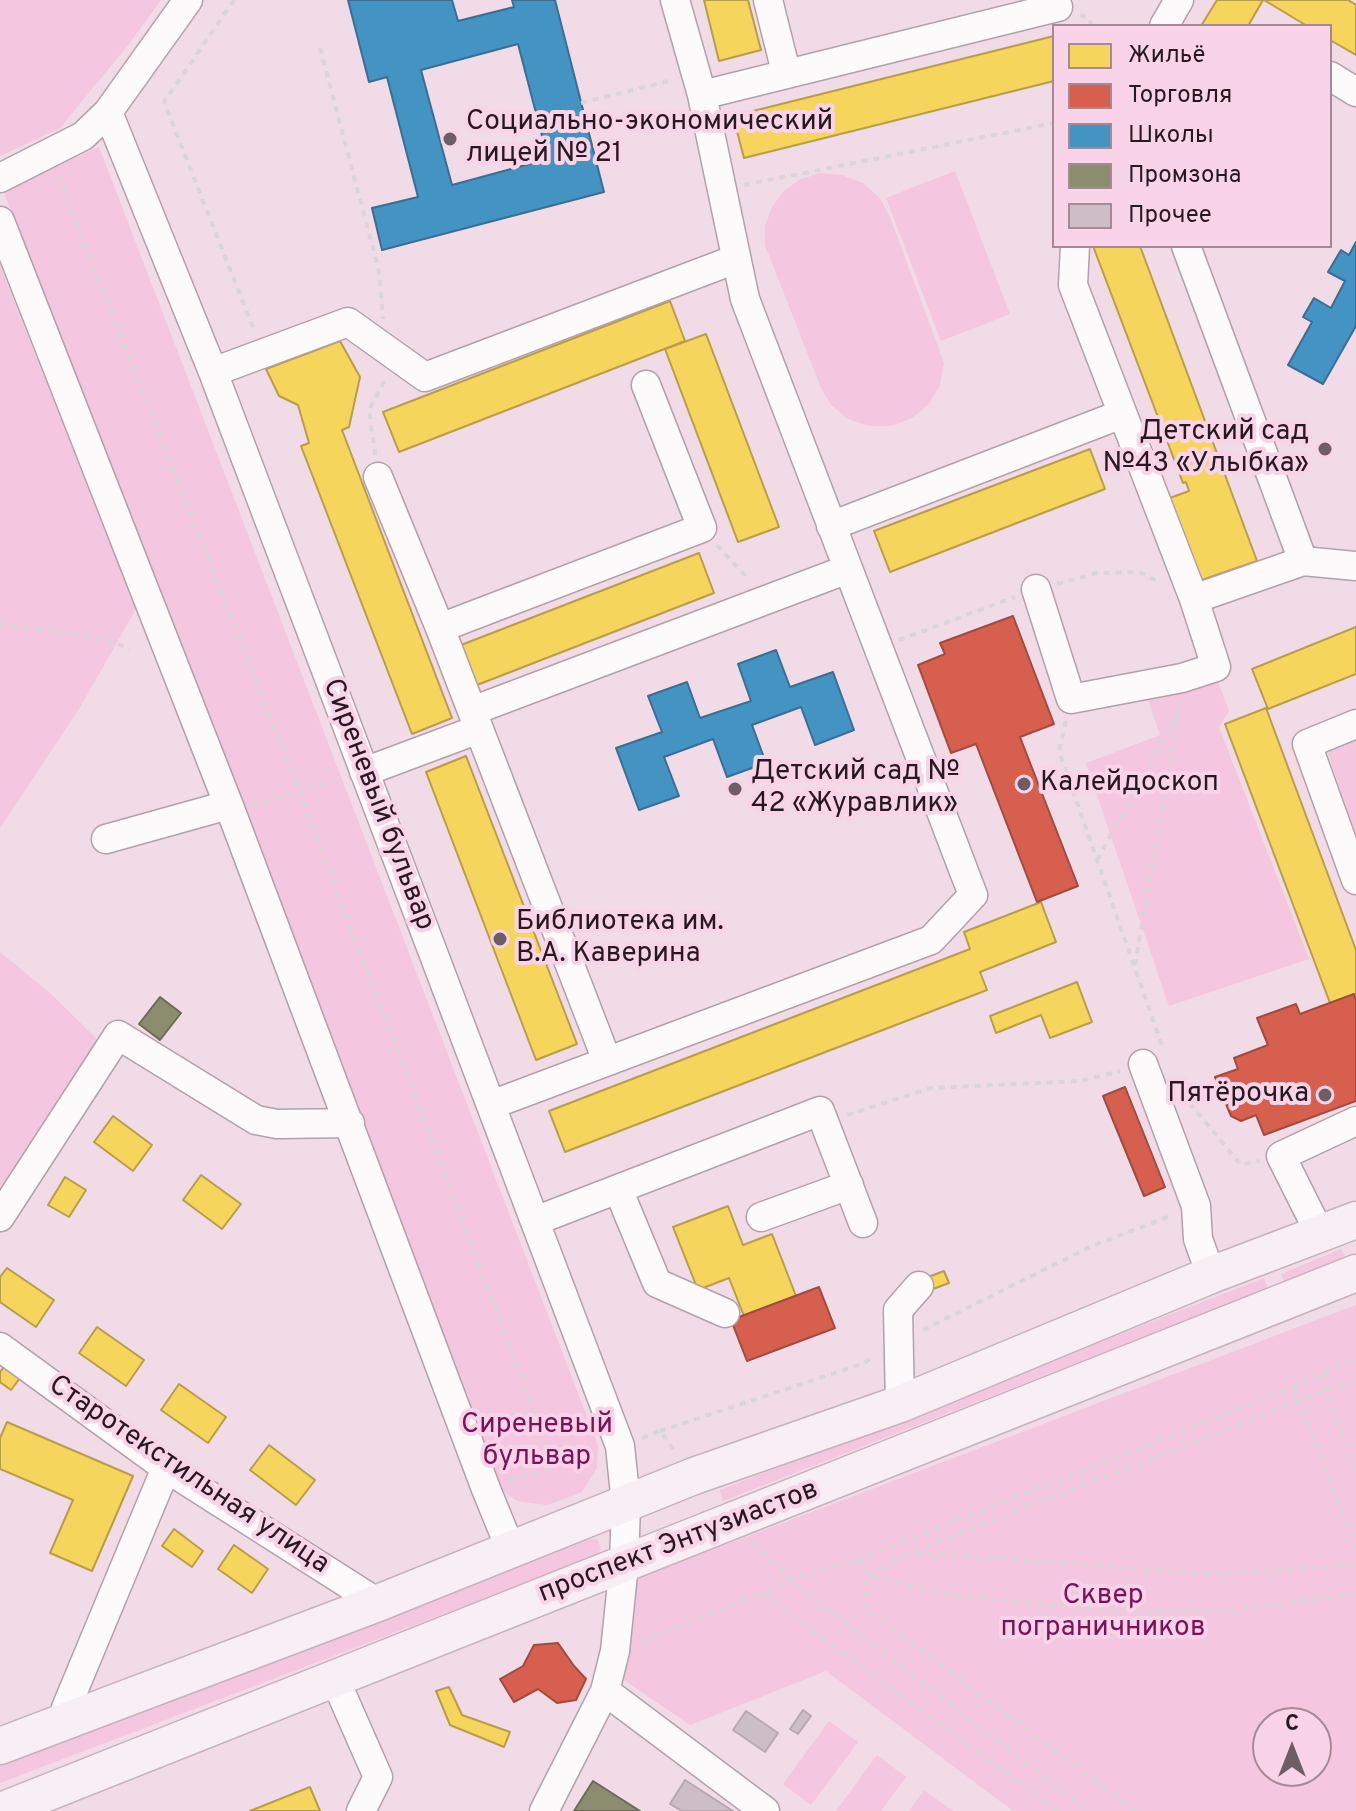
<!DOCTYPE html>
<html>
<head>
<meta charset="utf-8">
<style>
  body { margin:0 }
  #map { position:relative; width:1356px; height:1811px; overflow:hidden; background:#f1dbe6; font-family:Overpass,sans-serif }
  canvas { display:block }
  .legend { position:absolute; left:1052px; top:24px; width:280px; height:224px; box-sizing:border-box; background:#f9d3e7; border:2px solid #a58997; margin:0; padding:10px 14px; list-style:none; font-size:24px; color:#261920 }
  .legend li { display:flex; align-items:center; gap:16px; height:40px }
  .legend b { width:40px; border:2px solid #a58997 }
  .north { position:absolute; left:1252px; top:1707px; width:80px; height:80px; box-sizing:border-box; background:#f9d3e7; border:2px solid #a58997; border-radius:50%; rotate:0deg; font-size:22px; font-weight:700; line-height:32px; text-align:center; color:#261920 }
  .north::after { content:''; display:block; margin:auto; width:28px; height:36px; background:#6d5d65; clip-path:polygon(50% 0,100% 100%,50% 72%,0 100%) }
</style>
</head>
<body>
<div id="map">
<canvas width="1356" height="1811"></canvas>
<ul class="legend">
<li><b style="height:22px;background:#f6d55c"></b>Жильё</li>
<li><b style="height:22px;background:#d6604d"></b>Торговля</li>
<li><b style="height:22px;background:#4393c3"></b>Школы</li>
<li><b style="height:22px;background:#8c8c6e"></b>Промзона</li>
<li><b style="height:22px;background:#cdbdc5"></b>Прочее</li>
</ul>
<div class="north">С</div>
</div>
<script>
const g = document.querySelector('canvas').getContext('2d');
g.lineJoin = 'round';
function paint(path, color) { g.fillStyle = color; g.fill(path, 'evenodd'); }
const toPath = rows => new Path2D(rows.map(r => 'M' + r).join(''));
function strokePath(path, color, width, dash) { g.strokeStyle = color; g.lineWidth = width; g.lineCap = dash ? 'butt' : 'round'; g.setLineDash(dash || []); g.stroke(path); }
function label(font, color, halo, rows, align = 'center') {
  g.font = font + ' Overpass,sans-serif'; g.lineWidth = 8; g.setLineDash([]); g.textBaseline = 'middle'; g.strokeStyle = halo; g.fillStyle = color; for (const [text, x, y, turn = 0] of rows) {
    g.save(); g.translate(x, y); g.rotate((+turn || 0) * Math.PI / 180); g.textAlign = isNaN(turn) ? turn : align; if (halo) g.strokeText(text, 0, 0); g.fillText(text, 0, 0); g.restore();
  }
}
const green = toPath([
  [0,0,161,0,129,44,60,128,0,156],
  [99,147,598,1445,597,1468,582,1492,547,1505,517,1501,494,1485,3,190],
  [955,171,1010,314,941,341,886,198],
  [820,173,842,175,863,183,879,197,890,217,944,363,940,385,929,404,912,418,891,426,869,426,848,419,831,405,821,388,765,245,765,226,772,207,783,192,799,180],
  [0,266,136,609,82,704,0,828],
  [1217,679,1229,711,1219,727,1309,959,1169,1006,1086,763,1160,735,1148,700],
  [1356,742,1356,834,1326,748],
  [0,952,51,994,99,1041,0,1198],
  [1341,1249,1345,1257,1285,1283,1281,1274],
  [1264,1278,1268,1288,723,1501,720,1490],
  [1356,1305,1356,1811,1013,1811,826,1671,690,1725,621,1678,638,1578],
  [1268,1723,1316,1723,1316,1771,1268,1771],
  [589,1539,597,1539,601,1549,598,1555,0,1783,0,1762],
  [829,1721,858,1742,811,1805,783,1784],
  [877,1755,906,1777,881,1811,836,1811],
  [924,1790,953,1811,909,1811]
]);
const homes = toPath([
  [704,0,748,0,761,50,719,61,704,0],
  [1217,0,1263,0,1248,26,1201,26,1217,0],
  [1264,0,1348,0,1356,5,1356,55,1330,40,1330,26,1307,26,1264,0],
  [1054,36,1054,81,744,158,733,116,1054,36],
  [1093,246,1140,246,1257,561,1196,582,1167,499,1189,491,1186,482,1183,483,1093,246],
  [670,301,685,341,399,452,383,412,670,301],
  [706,334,779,527,738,542,665,349,706,334],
  [340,341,360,377,349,427,342,430,452,718,412,734,301,446,309,443,298,405,279,396,266,369,340,341],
  [1090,449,1105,489,890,572,874,531,1090,449],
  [699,553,714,593,477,685,461,645,699,553],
  [1356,627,1356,674,1268,709,1252,669,1356,627],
  [1266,708,1356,950,1356,994,1330,1003,1225,724,1266,708],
  [466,756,577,1044,536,1060,426,772,466,756],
  [1041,902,1056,942,980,972,987,990,565,1152,549,1111,970,949,964,932,1041,902],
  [1077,982,1092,1022,1050,1038,1041,1015,996,1033,990,1016,1077,982],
  [113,1116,152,1145,133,1171,94,1142,113,1116],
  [201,1175,241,1204,222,1229,183,1200,201,1175],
  [65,1177,86,1190,69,1217,48,1205,65,1177],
  [728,1206,743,1245,772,1234,796,1296,744,1316,729,1278,698,1290,673,1227,728,1206],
  [7,1268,54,1300,36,1327,0,1302,0,1277,7,1268],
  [944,1271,949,1283,928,1291,923,1279,944,1271],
  [97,1327,144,1360,126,1386,79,1353,97,1327],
  [4,1367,20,1378,11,1390,0,1382,0,1372,4,1367],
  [179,1384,226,1417,208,1443,161,1410,179,1384],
  [7,1422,133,1476,92,1571,50,1553,73,1500,0,1469,0,1438,7,1422],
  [269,1445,315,1480,296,1505,250,1470,269,1445],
  [174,1529,203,1551,192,1567,162,1546,174,1529],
  [234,1545,268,1569,252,1593,218,1569,234,1545],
  [449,1687,462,1715,510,1732,504,1747,450,1725,436,1691,449,1687],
  [310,1787,320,1811,250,1811,310,1787]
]);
const shops = toPath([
  [1013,616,1054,724,1020,737,1078,886,1037,902,976,744,951,753,918,665,945,654,940,643,1013,616],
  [1354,994,1356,1000,1356,1101,1264,1135,1256,1115,1241,1121,1231,1116,1215,1077,1238,1069,1234,1058,1268,1045,1257,1018,1296,1004,1300,1014,1354,994],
  [1125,1087,1165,1187,1144,1196,1103,1096,1125,1087],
  [819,1287,835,1328,747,1361,731,1320,819,1287],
  [558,1643,574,1666,586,1679,576,1700,557,1703,538,1689,514,1702,500,1679,523,1666,534,1645,558,1643]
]);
const schools = toPath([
  [348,0,452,0,458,21,514,7,512,0,555,0,604,192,382,250,372,208,418,197,387,77,369,82,348,0],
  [518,44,548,159,452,185,421,70,518,44],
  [1356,242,1356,326,1323,384,1288,365,1312,322,1303,317,1314,298,1331,308,1345,281,1328,272,1341,250,1349,255,1356,242],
  [776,650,790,687,833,672,854,730,815,745,801,707,752,725,766,763,727,777,713,739,664,757,679,796,639,810,616,748,662,732,648,696,687,682,700,718,751,701,738,664,776,650]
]);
const industry = toPath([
  [160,997,181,1013,160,1040,139,1024,160,997],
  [593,1781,640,1811,574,1811,593,1781]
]);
const building = toPath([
  [803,1710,811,1716,798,1734,790,1729,803,1710],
  [746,1711,778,1733,765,1752,733,1730,746,1711],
  [685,1780,733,1811,682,1811,670,1804,685,1780]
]);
const path = toPath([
  [234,0,164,102,254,330],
  [1080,15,1089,18,1092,26],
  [320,48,379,271,383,319],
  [581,103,672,80],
  [58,176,299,791,555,1465],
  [744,185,1054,123],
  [375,455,369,410,387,376],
  [717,545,749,580],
  [1057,584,1097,573,1139,572,1161,583],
  [0,624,104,639,130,649],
  [899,640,1015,597],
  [1066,721,1059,751,1162,1046],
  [252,805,343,778],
  [1097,860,1175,718],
  [1135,965,1180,701],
  [1182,1094,1241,1165,1260,1161],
  [847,1115,931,1088,1080,1081,1120,1071],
  [923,1330,1092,1246,1173,1215],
  [1324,1373,1326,1391,1356,1471],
  [1294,1387,1356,1549],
  [660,1431,862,1364,873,1357],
  [642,1438,660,1431,677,1454],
  [509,1481,596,1453],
  [753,1543,789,1579,1088,1811],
  [916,1552,1210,1574,1356,1565],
  [856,1560,870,1576,953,1595,1127,1612,1219,1611,1356,1594],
  [641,1641,762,1593],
  [1058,1811,762,1593,789,1579,856,1560,1294,1386,1356,1358],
  [1135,1811,867,1609,865,1583,870,1576,914,1551,1356,1379]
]);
const minor = toPath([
  [675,0,702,95,1058,7],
  [768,0,786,72],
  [1164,26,1179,0],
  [1330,76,1356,92],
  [108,112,213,372,620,1446,626,1504,624,1564,615,1651,605,1691,544,1811],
  [0,178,83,136,108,112,188,0],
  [0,221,231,811,486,1489,510,1548],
  [1075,246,1073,285,1194,599],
  [1186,246,1303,561,1356,566],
  [213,372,348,322,425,377,736,259],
  [378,477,440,628,607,1061],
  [831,526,1122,414],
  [1036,589,1071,699,1182,678,1216,667,1194,599,1303,561],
  [440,628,702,528,646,385],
  [472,711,848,569],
  [1356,724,1307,744,1356,880],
  [364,772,479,729],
  [106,839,228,805],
  [1143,1064,1196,1206,1198,1239,1211,1275],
  [491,1105,931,940,973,895,745,299,702,95],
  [618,1189,657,1283,725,1313],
  [0,1217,118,1035,256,1120,277,1124,350,1123],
  [761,1217,849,1185],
  [535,1221,820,1111,863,1223],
  [1320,1234,1281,1156,1356,1121],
  [0,1347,166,1468,378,1603],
  [900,1404,898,1310,919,1286],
  [334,1677,378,1777,361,1811],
  [605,1691,765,1811],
  [72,1717,66,1708,166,1468]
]);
const major = toPath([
  [0,1746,378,1603,694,1476,900,1404,1211,1275,1356,1220],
  [1,1811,1356,1273]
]);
const markers = [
  [450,139,8,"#6d5d65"],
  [1325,449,8,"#6d5d65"],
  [1024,784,8,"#6d5d65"],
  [735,789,8,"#6d5d65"],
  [500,939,8,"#6d5d65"],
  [1325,1095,8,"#6d5d65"]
];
const poiNames = [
  ["Социально-экономический",466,123],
  ["лицей № 21",466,155],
  ["Детский сад",1309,433,"right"],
  ["№43 «Улыбка»",1309,465,"right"],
  ["Детский сад №",751,773],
  ["42 «Журавлик»",751,805],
  ["Калейдоскоп",1040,784],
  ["Библиотека им.",516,923],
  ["В.А. Каверина",516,955],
  ["Пятёрочка",1309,1095,"right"]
];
const streetNames = [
  ["Сиреневый бульвар",377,805,69],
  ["Старотекстильная улица",188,1476,34],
  ["проспект Энтузиастов",679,1543,-21]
];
const parkNames = [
  ["Сиреневый",537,1426],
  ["бульвар",537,1458],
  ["Сквер",1103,1597],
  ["пограничников",1103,1629]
];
paint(green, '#f4c6df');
paint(homes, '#f6d55c');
strokePath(homes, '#b89d4a', 2);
paint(shops, '#d6604d');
strokePath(shops, '#a14b40', 2);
paint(schools, '#4393c3');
strokePath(schools, '#3a6e92', 2);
paint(industry, '#8c8c6e');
strokePath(industry, '#6d6a57', 2);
paint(building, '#cdbdc5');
strokePath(building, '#b9a8b1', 2);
strokePath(minor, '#b2a1aa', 31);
strokePath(major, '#c4b2bc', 39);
strokePath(path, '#dbd4d8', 4, [6, 6]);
strokePath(minor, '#fdfafb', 28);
strokePath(major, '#f8eff4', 36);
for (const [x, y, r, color] of markers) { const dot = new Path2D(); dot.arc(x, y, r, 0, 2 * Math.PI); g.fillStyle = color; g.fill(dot); strokePath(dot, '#f9d3e7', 3); }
label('28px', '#261920', '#f9d3e7', poiNames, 'left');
label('28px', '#261920', '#f9d3e7', streetNames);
label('28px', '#7b1158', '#f9d3e7', parkNames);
</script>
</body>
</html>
